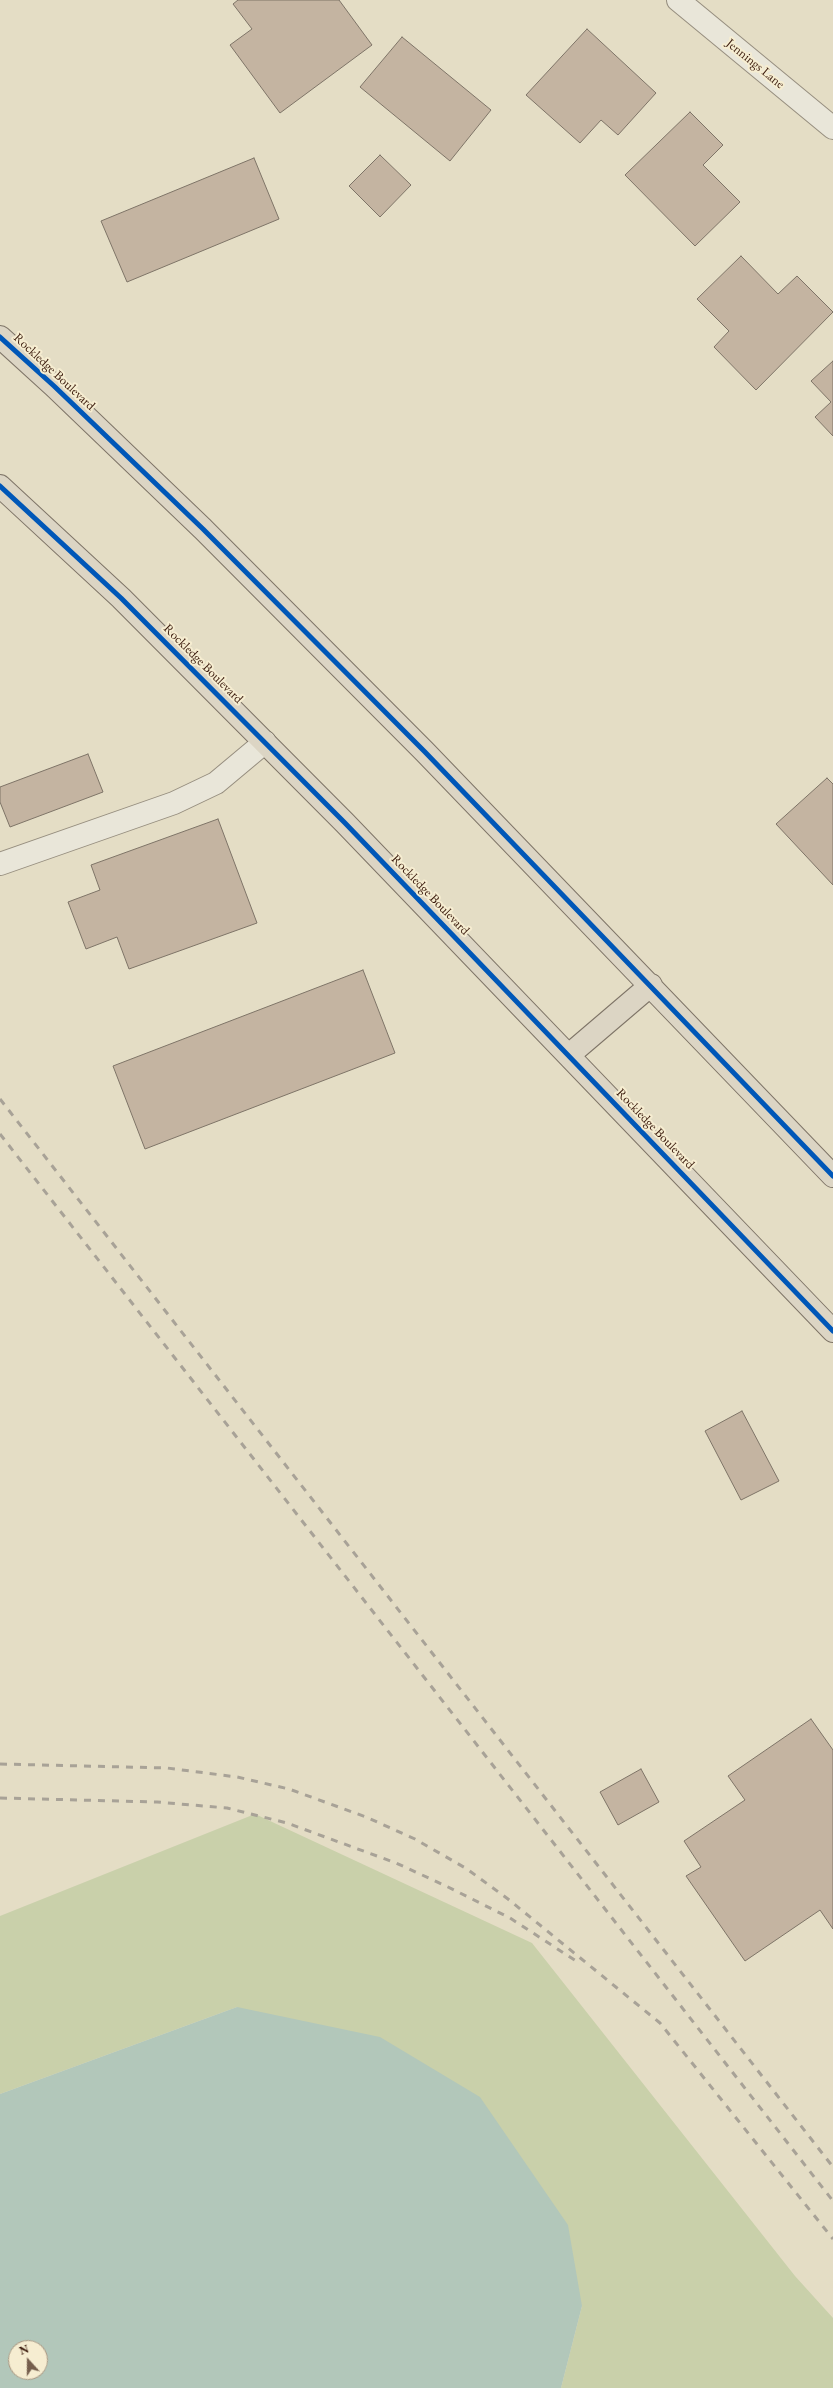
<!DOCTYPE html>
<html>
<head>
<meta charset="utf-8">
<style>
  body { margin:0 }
  #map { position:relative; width:833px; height:2388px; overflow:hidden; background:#e4ddc5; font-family:"EB Garamond",serif }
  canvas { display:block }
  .north { position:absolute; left:8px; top:2340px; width:40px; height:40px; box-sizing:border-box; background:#f6edd1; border:1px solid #aa9882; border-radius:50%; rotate:339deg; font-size:11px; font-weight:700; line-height:16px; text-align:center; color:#39190b }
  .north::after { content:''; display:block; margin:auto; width:14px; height:18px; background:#755e4c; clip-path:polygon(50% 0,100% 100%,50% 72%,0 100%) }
</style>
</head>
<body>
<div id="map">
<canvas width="833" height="2388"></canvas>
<div class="north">N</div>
</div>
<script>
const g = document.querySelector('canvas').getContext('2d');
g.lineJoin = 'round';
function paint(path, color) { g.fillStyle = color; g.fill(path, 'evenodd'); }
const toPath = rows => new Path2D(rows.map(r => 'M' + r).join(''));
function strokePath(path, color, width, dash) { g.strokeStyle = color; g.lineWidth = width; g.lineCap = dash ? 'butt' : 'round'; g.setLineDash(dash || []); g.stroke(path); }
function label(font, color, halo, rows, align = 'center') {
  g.font = font + ' "EB Garamond",serif'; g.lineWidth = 4; g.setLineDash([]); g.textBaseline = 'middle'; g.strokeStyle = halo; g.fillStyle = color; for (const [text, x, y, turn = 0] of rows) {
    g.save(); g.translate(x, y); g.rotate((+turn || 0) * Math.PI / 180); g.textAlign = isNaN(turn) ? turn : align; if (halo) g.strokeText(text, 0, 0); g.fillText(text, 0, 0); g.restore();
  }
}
const green = toPath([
  [255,1814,532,1943,795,2276,833,2318,833,2388,561,2388,582,2306,237,2007,0,2094,0,1916]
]);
const water = toPath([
  [237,2007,380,2037,480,2097,568,2225,582,2306,561,2388,0,2388,0,2094],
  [16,2348,40,2348,40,2372,16,2372]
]);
const building = toPath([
  [238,0,339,0,372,45,280,113,230,45,252,29,233,4,238,0],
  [587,29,656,93,618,135,601,120,580,143,526,95,587,29],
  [402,37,491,110,450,161,360,87,402,37],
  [690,112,723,145,703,165,740,202,695,246,625,175,690,112],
  [380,155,411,185,380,217,349,186,380,155],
  [254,158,279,219,127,282,101,221,254,158],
  [741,256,778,294,797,276,833,312,756,390,714,347,729,331,697,299,741,256],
  [833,361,833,436,815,417,831,402,811,381,833,361],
  [88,754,103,792,10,827,0,802,0,787,88,754],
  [827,778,833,784,833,885,776,824,827,778],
  [218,819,257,923,129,969,117,937,86,949,68,902,100,890,91,865,218,819],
  [363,970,395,1053,145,1149,113,1066,363,970],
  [742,1411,779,1481,741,1500,705,1431,742,1411],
  [811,1719,833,1750,833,1929,820,1910,745,1961,686,1876,701,1867,684,1841,745,1800,728,1776,811,1719],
  [641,1769,659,1802,618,1825,600,1792,641,1769]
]);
const minor = toPath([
  [678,0,833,128],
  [0,864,174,803,216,783,265,742]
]);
const major = toPath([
  [0,337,54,386,203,529,425,752,833,1176],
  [0,486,121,598,345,823,833,1331],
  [569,1055,651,985]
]);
const rail = toPath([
  [0,1099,833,2167],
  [0,1134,833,2201],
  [0,1764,167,1768,237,1777,289,1789,366,1817,415,1839,467,1869,508,1899,660,2023,833,2239],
  [0,1798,157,1802,227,1808,287,1823,396,1863,446,1886,510,1918,576,1961]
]);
const cycleway = toPath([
  [0,337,54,386,203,529,425,752,833,1176],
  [0,486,121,598,345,823,833,1331]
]);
const streetNames = [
  ["Jennings Lane",755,64,39],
  ["Rockledge Boulevard",54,372,43],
  ["Rockledge Boulevard",203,664,45],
  ["Rockledge Boulevard",430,895,46],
  ["Rockledge Boulevard",655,1129,46]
];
paint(green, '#c9d0aa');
paint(water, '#b2c7ba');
paint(building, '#c4b4a1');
strokePath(building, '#7e7467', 1);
strokePath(minor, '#968e7f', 24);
strokePath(major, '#7e7467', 24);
strokePath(minor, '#e9e6d9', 22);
strokePath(major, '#dcd5c4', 22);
strokePath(rail, '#a8a297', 3, [7, 7]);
strokePath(cycleway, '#0057b8', 5);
label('13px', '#39190b', '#f6edd1', streetNames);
</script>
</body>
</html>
